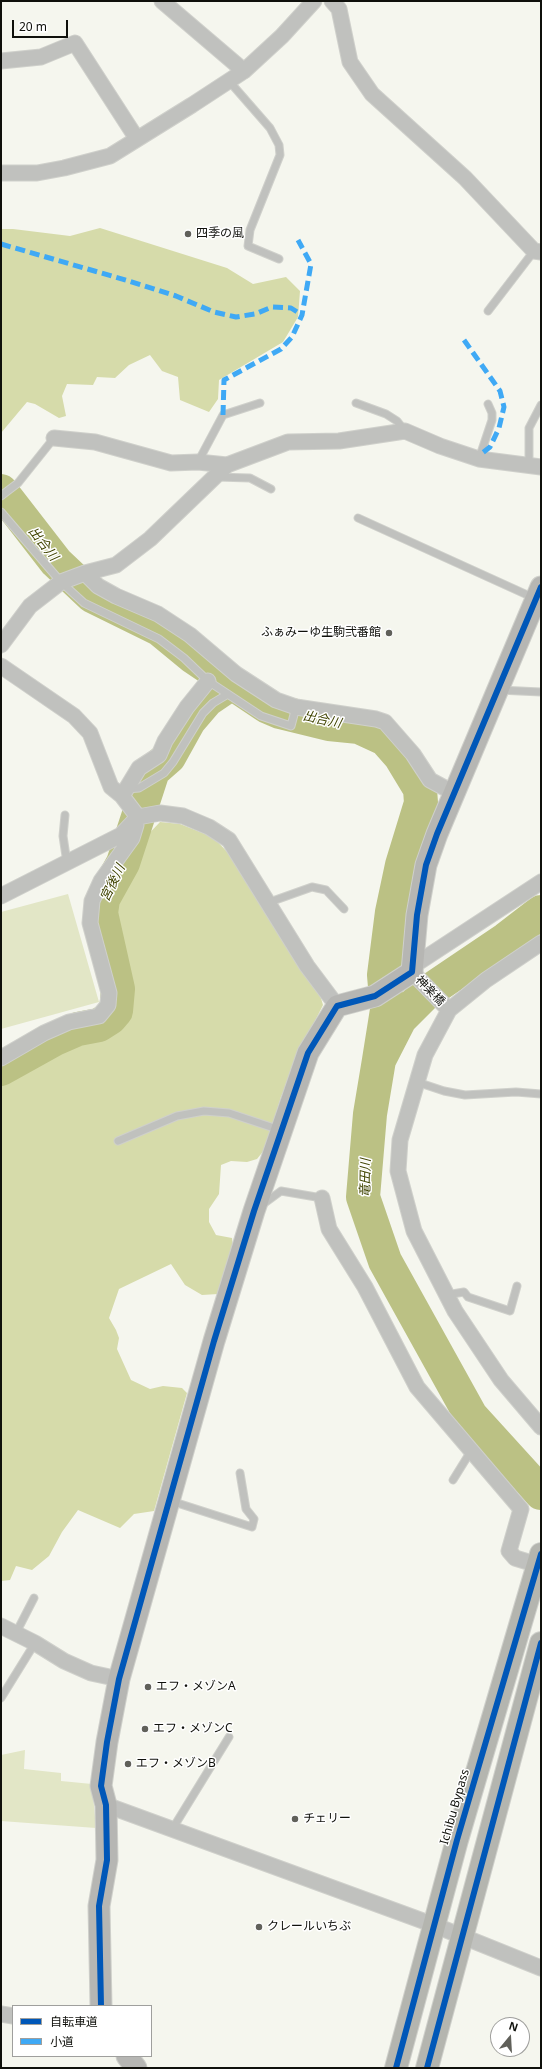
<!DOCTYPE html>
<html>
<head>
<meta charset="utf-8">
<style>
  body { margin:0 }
  #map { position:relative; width:542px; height:2069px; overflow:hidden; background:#f5f6ee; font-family:"Noto Sans","Noto Sans JP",sans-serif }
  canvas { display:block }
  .frame { position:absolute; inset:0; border:2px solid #0f100b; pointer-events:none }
  .legend { position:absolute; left:12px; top:2005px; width:140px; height:52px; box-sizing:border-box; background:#fff; border:1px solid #9f9f9d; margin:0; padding:5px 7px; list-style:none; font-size:12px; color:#0f100b }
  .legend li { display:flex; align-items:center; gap:8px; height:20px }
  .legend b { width:20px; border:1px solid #9f9f9d }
  .north { position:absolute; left:490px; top:2017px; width:40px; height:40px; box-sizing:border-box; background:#fff; border:1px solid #9f9f9d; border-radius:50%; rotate:18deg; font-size:11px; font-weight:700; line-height:16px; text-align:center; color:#0f100b }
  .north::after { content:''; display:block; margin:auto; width:14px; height:18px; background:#60605a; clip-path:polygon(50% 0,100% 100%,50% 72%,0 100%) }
  .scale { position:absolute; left:12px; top:20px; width:56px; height:18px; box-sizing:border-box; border:2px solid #0f100b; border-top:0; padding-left:5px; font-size:12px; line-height:14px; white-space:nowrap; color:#0f100b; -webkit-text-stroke:3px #fff; paint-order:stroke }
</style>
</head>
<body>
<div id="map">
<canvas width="542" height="2069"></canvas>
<div class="frame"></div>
<ul class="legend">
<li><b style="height:5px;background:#0057b8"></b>自転車道</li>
<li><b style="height:5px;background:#3fa9f5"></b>小道</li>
</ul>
<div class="north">N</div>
<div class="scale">20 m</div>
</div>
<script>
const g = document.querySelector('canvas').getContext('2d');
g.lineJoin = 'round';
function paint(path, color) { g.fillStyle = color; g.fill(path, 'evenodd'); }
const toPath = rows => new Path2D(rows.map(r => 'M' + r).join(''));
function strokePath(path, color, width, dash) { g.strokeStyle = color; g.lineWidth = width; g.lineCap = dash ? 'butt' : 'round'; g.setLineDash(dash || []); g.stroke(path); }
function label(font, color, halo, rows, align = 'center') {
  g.font = font + ' "Noto Sans","Noto Sans JP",sans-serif'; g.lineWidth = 3; g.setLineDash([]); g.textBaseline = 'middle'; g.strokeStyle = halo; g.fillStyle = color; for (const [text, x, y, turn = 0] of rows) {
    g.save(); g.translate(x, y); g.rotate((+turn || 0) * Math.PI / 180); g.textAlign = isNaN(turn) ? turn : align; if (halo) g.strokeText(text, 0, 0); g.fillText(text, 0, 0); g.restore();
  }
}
const green = toPath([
  [68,894,99,1002,1,1029,1,912],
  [25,1750,24,1769,61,1773,61,1781,92,1784,96,1828,1,1821,1,1755]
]);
const forest = toPath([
  [100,228,227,268,253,284,286,277,300,291,298,317,283,342,219,380,218,399,209,412,180,400,178,377,162,371,150,355,129,365,115,378,97,377,93,385,67,384,62,396,66,416,59,418,35,404,27,402,1,433,1,229,13,229,70,236],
  [160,822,180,824,213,837,231,856,320,995,323,1005,304,1043,281,1097,265,1149,257,1159,247,1162,231,1161,221,1165,219,1194,209,1209,209,1222,216,1235,232,1238,233,1247,218,1294,202,1295,185,1285,171,1264,119,1289,109,1318,116,1330,119,1338,117,1349,131,1380,150,1389,163,1386,182,1388,187,1393,154,1511,134,1514,120,1528,78,1510,62,1532,49,1556,32,1570,16,1566,10,1580,1,1581,1,1074,32,1055,73,1035,105,1029,121,1013,122,993,105,914,110,894,124,876,130,858,140,843]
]);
const river = toPath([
  [1,491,56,562,92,596,159,629,193,657,266,706,280,712,329,724,359,727,385,739,400,756,420,789,421,803,402,865,392,912,384,975,387,1010,379,1060],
  [541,912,506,939,426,993,400,1019,379,1060,370,1114,363,1197,385,1261,471,1416,541,1493],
  [1,1069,55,1039,78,1029,99,1025,110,1018,116,1011,118,989,101,913,103,899,123,863,153,771,169,757,189,721,207,700,232,683]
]);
const lane = toPath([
  [229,81,270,128,279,145,280,155,250,230,248,246,279,259],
  [488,311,534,251],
  [356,403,386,414,397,421,405,431],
  [479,459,492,420,492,413,488,404],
  [198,462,223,415,260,403],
  [529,466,529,428,541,405],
  [217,477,250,478,271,489],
  [1,496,18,483,54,438],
  [1,512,61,582,84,603,159,639,184,658,208,681,261,716,291,726,296,707],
  [358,518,534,598],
  [499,690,541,692],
  [127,789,139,788,164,773,173,762,203,713,213,703,228,694],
  [65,815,63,836,67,863],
  [267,903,312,887,326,890,344,909],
  [417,1082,444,1091,465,1095,516,1092,541,1094],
  [118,1141,177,1116,204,1111,229,1113,280,1130],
  [262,1205,281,1191,322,1198],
  [446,1295,464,1292,468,1297,510,1311,517,1286],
  [453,1480,471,1451],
  [171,1501,252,1527,254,1519,246,1509,240,1473],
  [16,1633,34,1598],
  [1,1698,35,1643],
  [173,1828,229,1737]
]);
const street = toPath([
  [162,1,244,71],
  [332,1,339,9,350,62,372,94,465,178,534,251,541,252],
  [1,61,41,57,75,43,137,139],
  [1,173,37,173,64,168,110,156,192,105,244,71,282,36,314,1],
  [54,438,95,442,171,463,198,462,227,465],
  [85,573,98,586,116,596,158,614,190,635,236,674,276,700,296,707,376,719,385,722,413,754,430,780,454,793],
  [1,645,30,606,61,582,85,573,116,565,150,539,227,465,288,442,339,441,405,431,440,446,479,459,541,467],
  [1,666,74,716,90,733,111,787,122,796,138,817],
  [122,796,139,768,159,755,165,741,187,707,208,681],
  [1,896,121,835,138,817,160,813,183,816,209,827,229,840,307,966,337,1006],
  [541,943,486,980,449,1010,425,1055,400,1140,398,1171,414,1231,455,1311,501,1380,541,1427],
  [413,966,541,882],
  [412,972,449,1010],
  [1,1058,44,1033,69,1022,99,1016,108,1005,109,993,90,923,92,901,101,881,132,838,136,825],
  [322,1198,329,1229,365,1287,417,1387,521,1509,509,1551,515,1558,538,1565],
  [1,1626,35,1643,64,1661,91,1673,119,1679],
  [106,1805,434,1925,541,1968],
  [1,2014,13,2016]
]);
const secondary = toPath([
  [101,2006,99,1906,107,1860,106,1805,101,1786,107,1742,119,1679,214,1341,254,1211,308,1053,337,1006,375,996,412,972,417,915,426,865,437,834,541,587],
  [127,2056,136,2068]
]);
const highway = toPath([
  [396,2068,457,1840,541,1554],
  [427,2068,541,1643]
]);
const quiet = toPath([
  [1,244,129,281,176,296,214,312,236,317,255,314,272,307,291,308,302,315],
  [464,340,500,391,504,407,499,428,490,447,481,454],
  [223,415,224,380,281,349,292,337,302,315,311,264,298,240]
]);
const cycleway = toPath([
  [101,2006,99,1906,107,1860,106,1805,101,1786,107,1742,119,1679,214,1341,254,1211,308,1053,337,1006,375,996,412,972,417,915,426,865,437,834,541,587],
  [396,2068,457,1840,541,1554],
  [427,2068,541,1643]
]);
const markers = [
  [188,234,4,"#60605a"],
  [389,633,4,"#60605a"],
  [148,1687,4,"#60605a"],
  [145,1729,4,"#60605a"],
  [128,1764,4,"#60605a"],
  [295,1819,4,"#60605a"],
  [259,1927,4,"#60605a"]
];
const poiNames = [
  ["四季の風",196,234],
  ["ふぁみーゆ生駒弐番館",381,633,"right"],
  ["エフ・メゾンA",156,1687],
  ["エフ・メゾンC",153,1729],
  ["エフ・メゾンB",136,1764],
  ["チェリー",303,1819],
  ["クレールいちぶ",267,1927]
];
const streetNames = [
  ["神楽橋",430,991,46],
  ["Ichibu Bypass",455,1807,-74]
];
const waterNames = [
  ["出合川",43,544,52],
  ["出合川",322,720,12],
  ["宮後川",113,883,-64],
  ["竜田川",366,1178,-89]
];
paint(green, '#e2e6c6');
paint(forest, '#d6dbaa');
strokePath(river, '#bbc184', 34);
strokePath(lane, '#cfd0cb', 9);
strokePath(street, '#cfd0cb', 17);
strokePath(secondary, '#cfd0cb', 23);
strokePath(highway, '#cfd0cb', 24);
strokePath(lane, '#c0c1be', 7);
strokePath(street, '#c0c1be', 15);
strokePath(secondary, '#b6b6b3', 21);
strokePath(highway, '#b4b5af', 22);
strokePath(quiet, '#3fa9f5', 5, [10, 5]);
strokePath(cycleway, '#0057b8', 6);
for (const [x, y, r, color] of markers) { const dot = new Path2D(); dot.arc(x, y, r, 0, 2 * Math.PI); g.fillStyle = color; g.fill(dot); strokePath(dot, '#fff', 1.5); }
label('12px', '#0f100b', '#fff', poiNames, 'left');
label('12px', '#0f100b', '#fff', streetNames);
label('italic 13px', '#404401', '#fff', waterNames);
</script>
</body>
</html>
